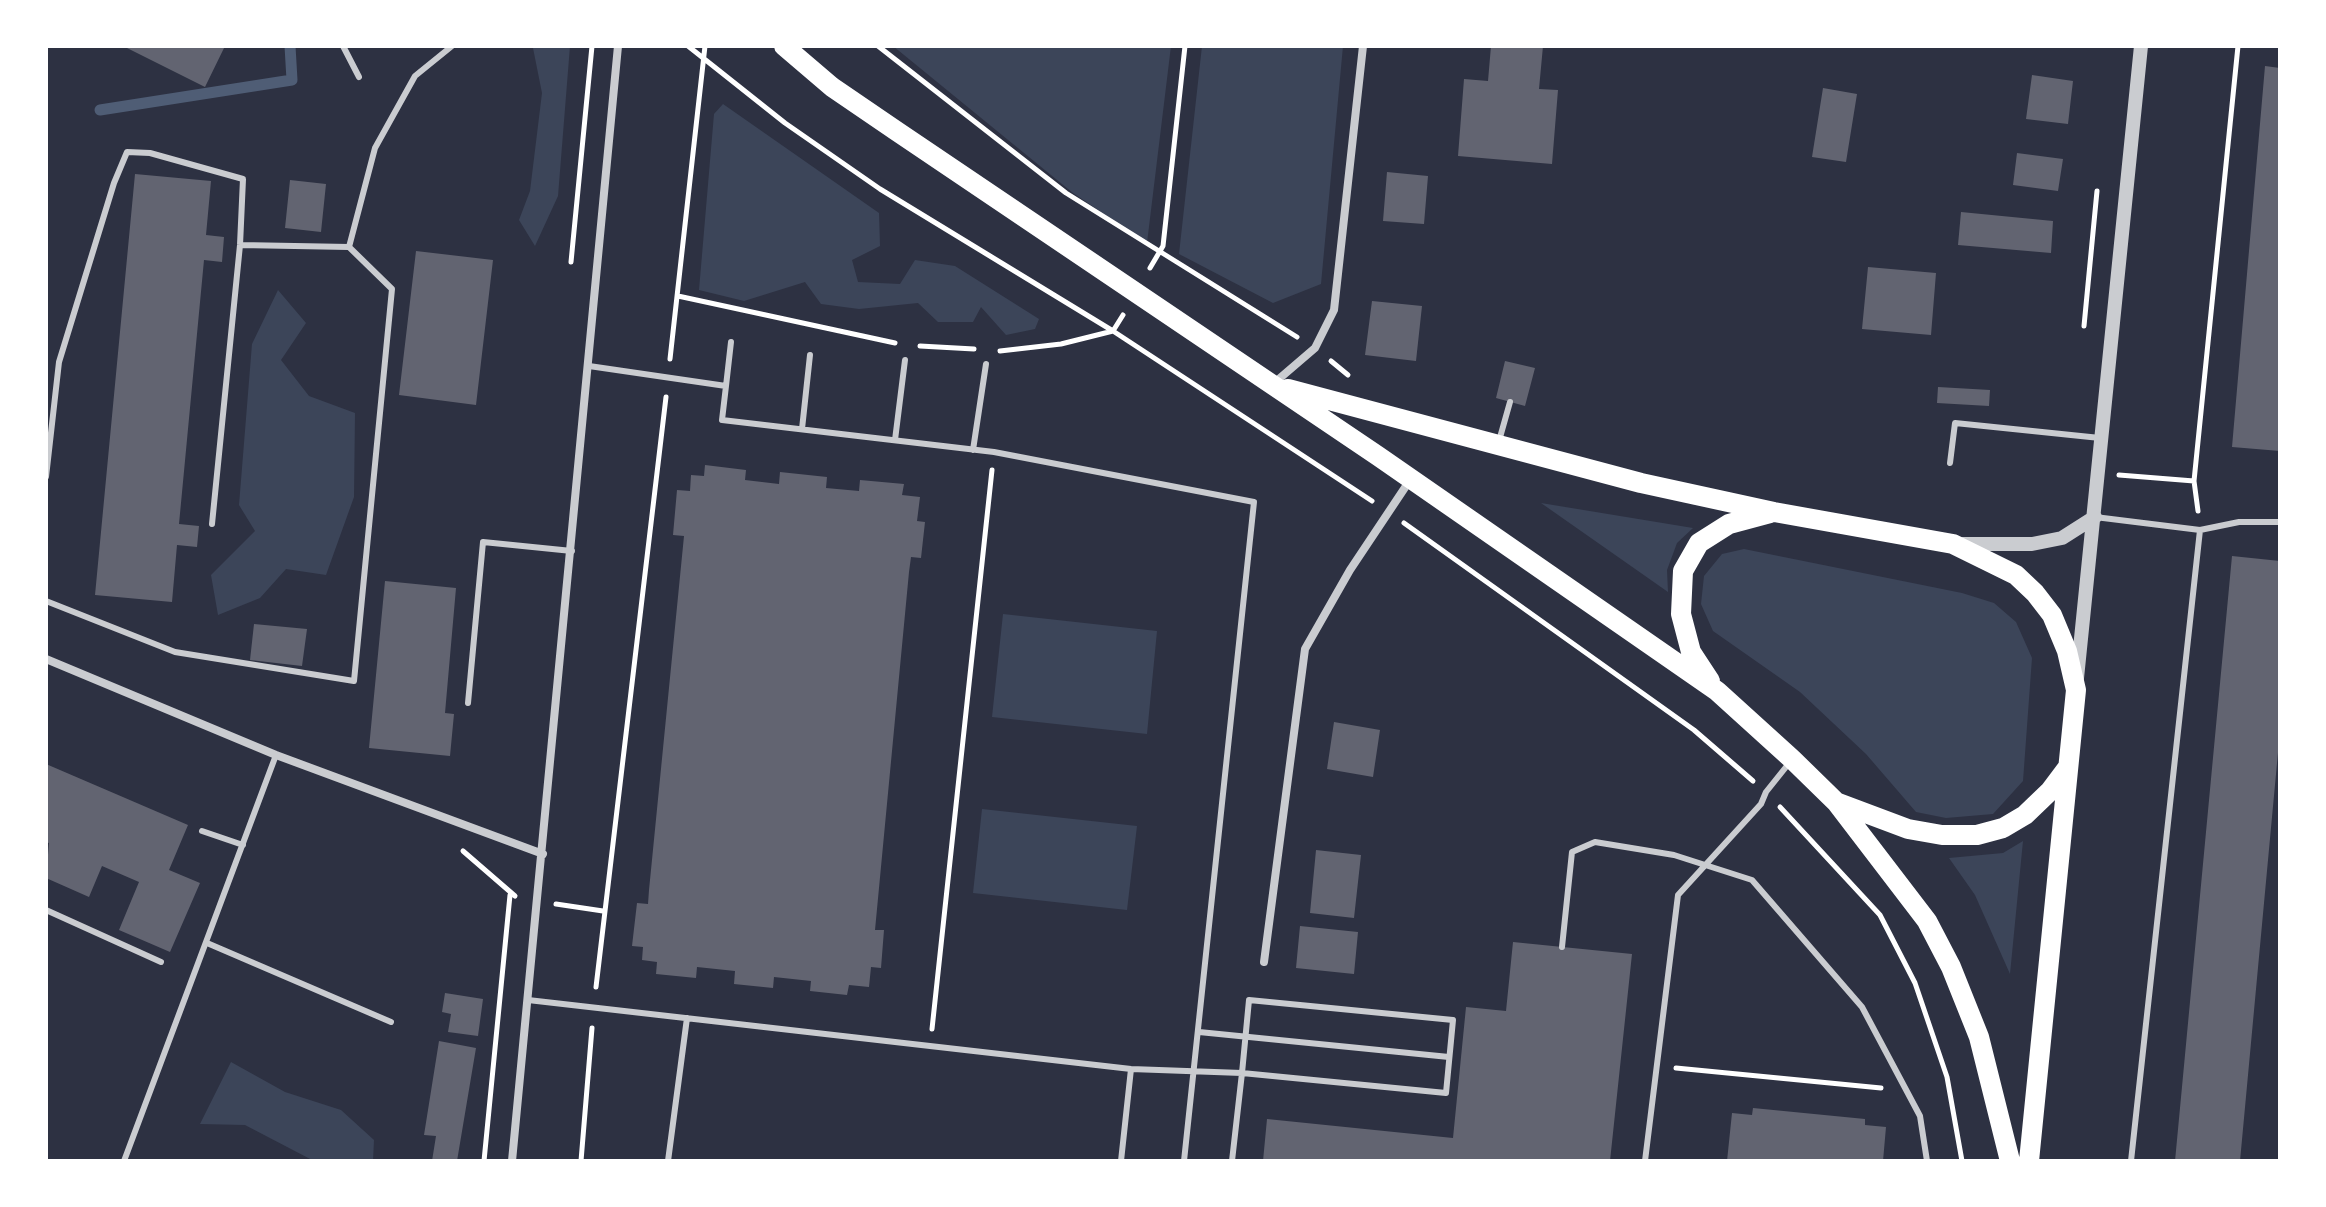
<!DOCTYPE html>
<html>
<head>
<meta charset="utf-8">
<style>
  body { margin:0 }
  #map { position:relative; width:2326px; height:1207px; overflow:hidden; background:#2d3142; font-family:Georgia,serif }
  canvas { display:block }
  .frame { position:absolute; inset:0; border:48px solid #fff; pointer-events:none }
</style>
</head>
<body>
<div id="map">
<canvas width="2326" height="1207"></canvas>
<div class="frame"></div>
</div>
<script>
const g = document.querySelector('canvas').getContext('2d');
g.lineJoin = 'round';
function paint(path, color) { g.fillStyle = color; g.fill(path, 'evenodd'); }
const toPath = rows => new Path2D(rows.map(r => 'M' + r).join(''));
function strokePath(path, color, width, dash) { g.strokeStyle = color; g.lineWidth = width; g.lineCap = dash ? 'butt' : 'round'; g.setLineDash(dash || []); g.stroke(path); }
const green = toPath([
  [570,46,558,196,535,246,519,220,530,191,542,93,533,48],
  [893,46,1171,46,1147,243,1073,193],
  [1202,46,1343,46,1321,284,1273,303,1179,254],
  [723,104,879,213,880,246,852,260,858,282,900,284,915,260,955,266,1039,319,1035,329,1006,335,981,307,973,322,938,322,918,303,859,309,821,304,805,282,744,301,699,290,714,114],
  [278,290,306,323,281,360,309,396,355,413,354,497,326,575,286,569,260,598,218,615,211,575,255,531,239,505,252,344],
  [1541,503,1693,528,1677,543,1667,570,1668,592],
  [1744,549,1962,593,1994,603,2016,622,2032,658,2023,781,1993,814,1946,818,1916,812,1866,754,1800,692,1713,631,1701,604,1704,576,1722,554],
  [1003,614,1157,631,1147,734,992,717],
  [982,809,1137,826,1127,910,973,893],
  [2023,841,2010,974,1975,895,1949,858,2003,853],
  [231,1062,285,1092,341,1110,374,1140,373,1161,314,1161,245,1125,200,1124]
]);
const stream = toPath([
  [100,110,292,80,290,46]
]);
const building = toPath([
  [123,46,225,46,205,87],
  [1491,46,1543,46,1539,89,1558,90,1552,164,1458,156,1464,79,1488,81],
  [2265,66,2280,68,2280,451,2232,447],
  [2032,75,2073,81,2068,124,2026,119],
  [1823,88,1857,94,1846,162,1812,157],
  [2017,153,2063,159,2058,191,2013,185],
  [1387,172,1428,176,1424,224,1383,221],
  [135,174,211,181,206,235,224,237,222,262,204,260,179,524,199,526,197,547,177,545,172,602,95,595],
  [290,180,326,184,321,232,285,228],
  [1961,212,2053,221,2051,253,1958,245],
  [416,251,493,260,476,405,399,395],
  [1868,267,1936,273,1931,335,1862,329],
  [1372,301,1422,306,1416,361,1365,355],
  [1505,361,1535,368,1525,406,1496,398],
  [1938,387,1990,390,1989,406,1937,403],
  [705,465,746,470,745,480,779,484,780,472,827,477,826,488,859,491,860,480,904,484,902,495,920,497,917,521,925,522,921,558,911,557,909,572,875,930,884,930,881,968,871,967,869,987,849,985,847,995,810,991,811,981,774,977,773,988,734,984,735,971,697,967,696,978,656,974,657,962,642,960,643,947,632,946,637,903,648,904,649,890,684,536,673,535,677,490,690,491,691,475,704,476],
  [2232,556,2280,561,2280,731,2240,1161,2175,1161],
  [385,581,456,588,445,713,454,714,450,756,369,748],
  [254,624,307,629,302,666,250,660],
  [1334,722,1380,730,1373,777,1327,769],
  [46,764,188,825,169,870,200,883,170,952,119,930,139,882,102,866,89,897,46,878,49,843,46,842],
  [1316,850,1361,855,1354,918,1310,913],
  [1300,926,1358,932,1354,974,1296,968],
  [1513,942,1632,954,1610,1161,1263,1161,1267,1119,1453,1138,1466,1007,1506,1011],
  [445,993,483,999,478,1036,448,1032,451,1014,442,1012],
  [439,1041,476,1048,457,1161,432,1161,436,1136,424,1135],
  [1753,1108,1865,1119,1865,1125,1886,1127,1883,1161,1727,1161,1732,1113,1752,1115]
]);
const path = toPath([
  [688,46,785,123,880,189,1113,331,1372,501],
  [878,46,1066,193,1297,337],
  [571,262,592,46],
  [1150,268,1163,246,1185,46],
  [678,296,895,343],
  [2084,326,2097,191],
  [920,346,974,349],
  [1000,351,1061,344,1113,331,1123,315],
  [670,359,705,46],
  [1331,361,1348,375],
  [2119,475,2194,481],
  [2198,511,2194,481,2238,46],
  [1404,523,1694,730,1753,781],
  [1780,807,1880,915,1915,983,1947,1077,1962,1161],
  [463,851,515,896],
  [556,904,603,911],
  [596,987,666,397],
  [932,1029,992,470],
  [1676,1068,1881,1088],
  [484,1161,510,895],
  [581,1161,592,1028]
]);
const service = toPath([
  [343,46,359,77],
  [349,247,375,148,415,76,452,46],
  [589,366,726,386,722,420,994,452,1254,502,1184,1161],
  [726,386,731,342],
  [802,429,810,355],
  [895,440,905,360],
  [1499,441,1510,402],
  [973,450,986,364],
  [1950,463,1955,423,2100,438],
  [46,477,59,362,114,183,127,152,150,153,243,179,240,245,212,524],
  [2095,517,2200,530,2239,522,2280,522],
  [46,601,175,652,354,681,392,289,349,247,240,245],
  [468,703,483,542,572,551],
  [202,831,243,845],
  [46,910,161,962],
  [207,943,391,1022],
  [1562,947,1572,852,1595,842,1674,855,1752,880,1862,1007,1920,1116,1927,1161],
  [528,1000,1131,1069,1242,1073,1446,1093,1453,1020,1249,1000,1242,1073,1232,1161],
  [1199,1032,1449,1057],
  [124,1161,276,755],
  [668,1161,687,1018],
  [1121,1161,1131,1069],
  [1645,1161,1678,895,1761,804,1766,792,1790,762],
  [2131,1161,2200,530]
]);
const minor = toPath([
  [1273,384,1315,348,1334,310,1363,46],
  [46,659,276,755,543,854],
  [1264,962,1305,649,1350,570,1410,480],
  [512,1161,618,46]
]);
const tertiary = toPath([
  [1963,544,2032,544,2062,538,2095,517],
  [2077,678,2141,46]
]);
const primary = toPath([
  [784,46,832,87,895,130,1378,456,1717,691,1792,759,1836,802,1927,921,1951,967,1979,1037,2010,1161],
  [1288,389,1641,483,1774,512,1953,544,2016,575,2035,593,2052,615,2067,651,2076,690,2029,1161],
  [1710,681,1691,652,1681,614,1683,571,1699,543,1729,524,1770,513],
  [1836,802,1908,829,1942,835,1977,835,2003,828,2025,815,2050,791,2068,767]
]);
paint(green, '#3c4559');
strokePath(stream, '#4f5d75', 11);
paint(building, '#626471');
strokePath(path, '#fff', 5);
strokePath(service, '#caccd0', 6);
strokePath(minor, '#caccd0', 8);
strokePath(tertiary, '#caccd0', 14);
strokePath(primary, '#fff', 20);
</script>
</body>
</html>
